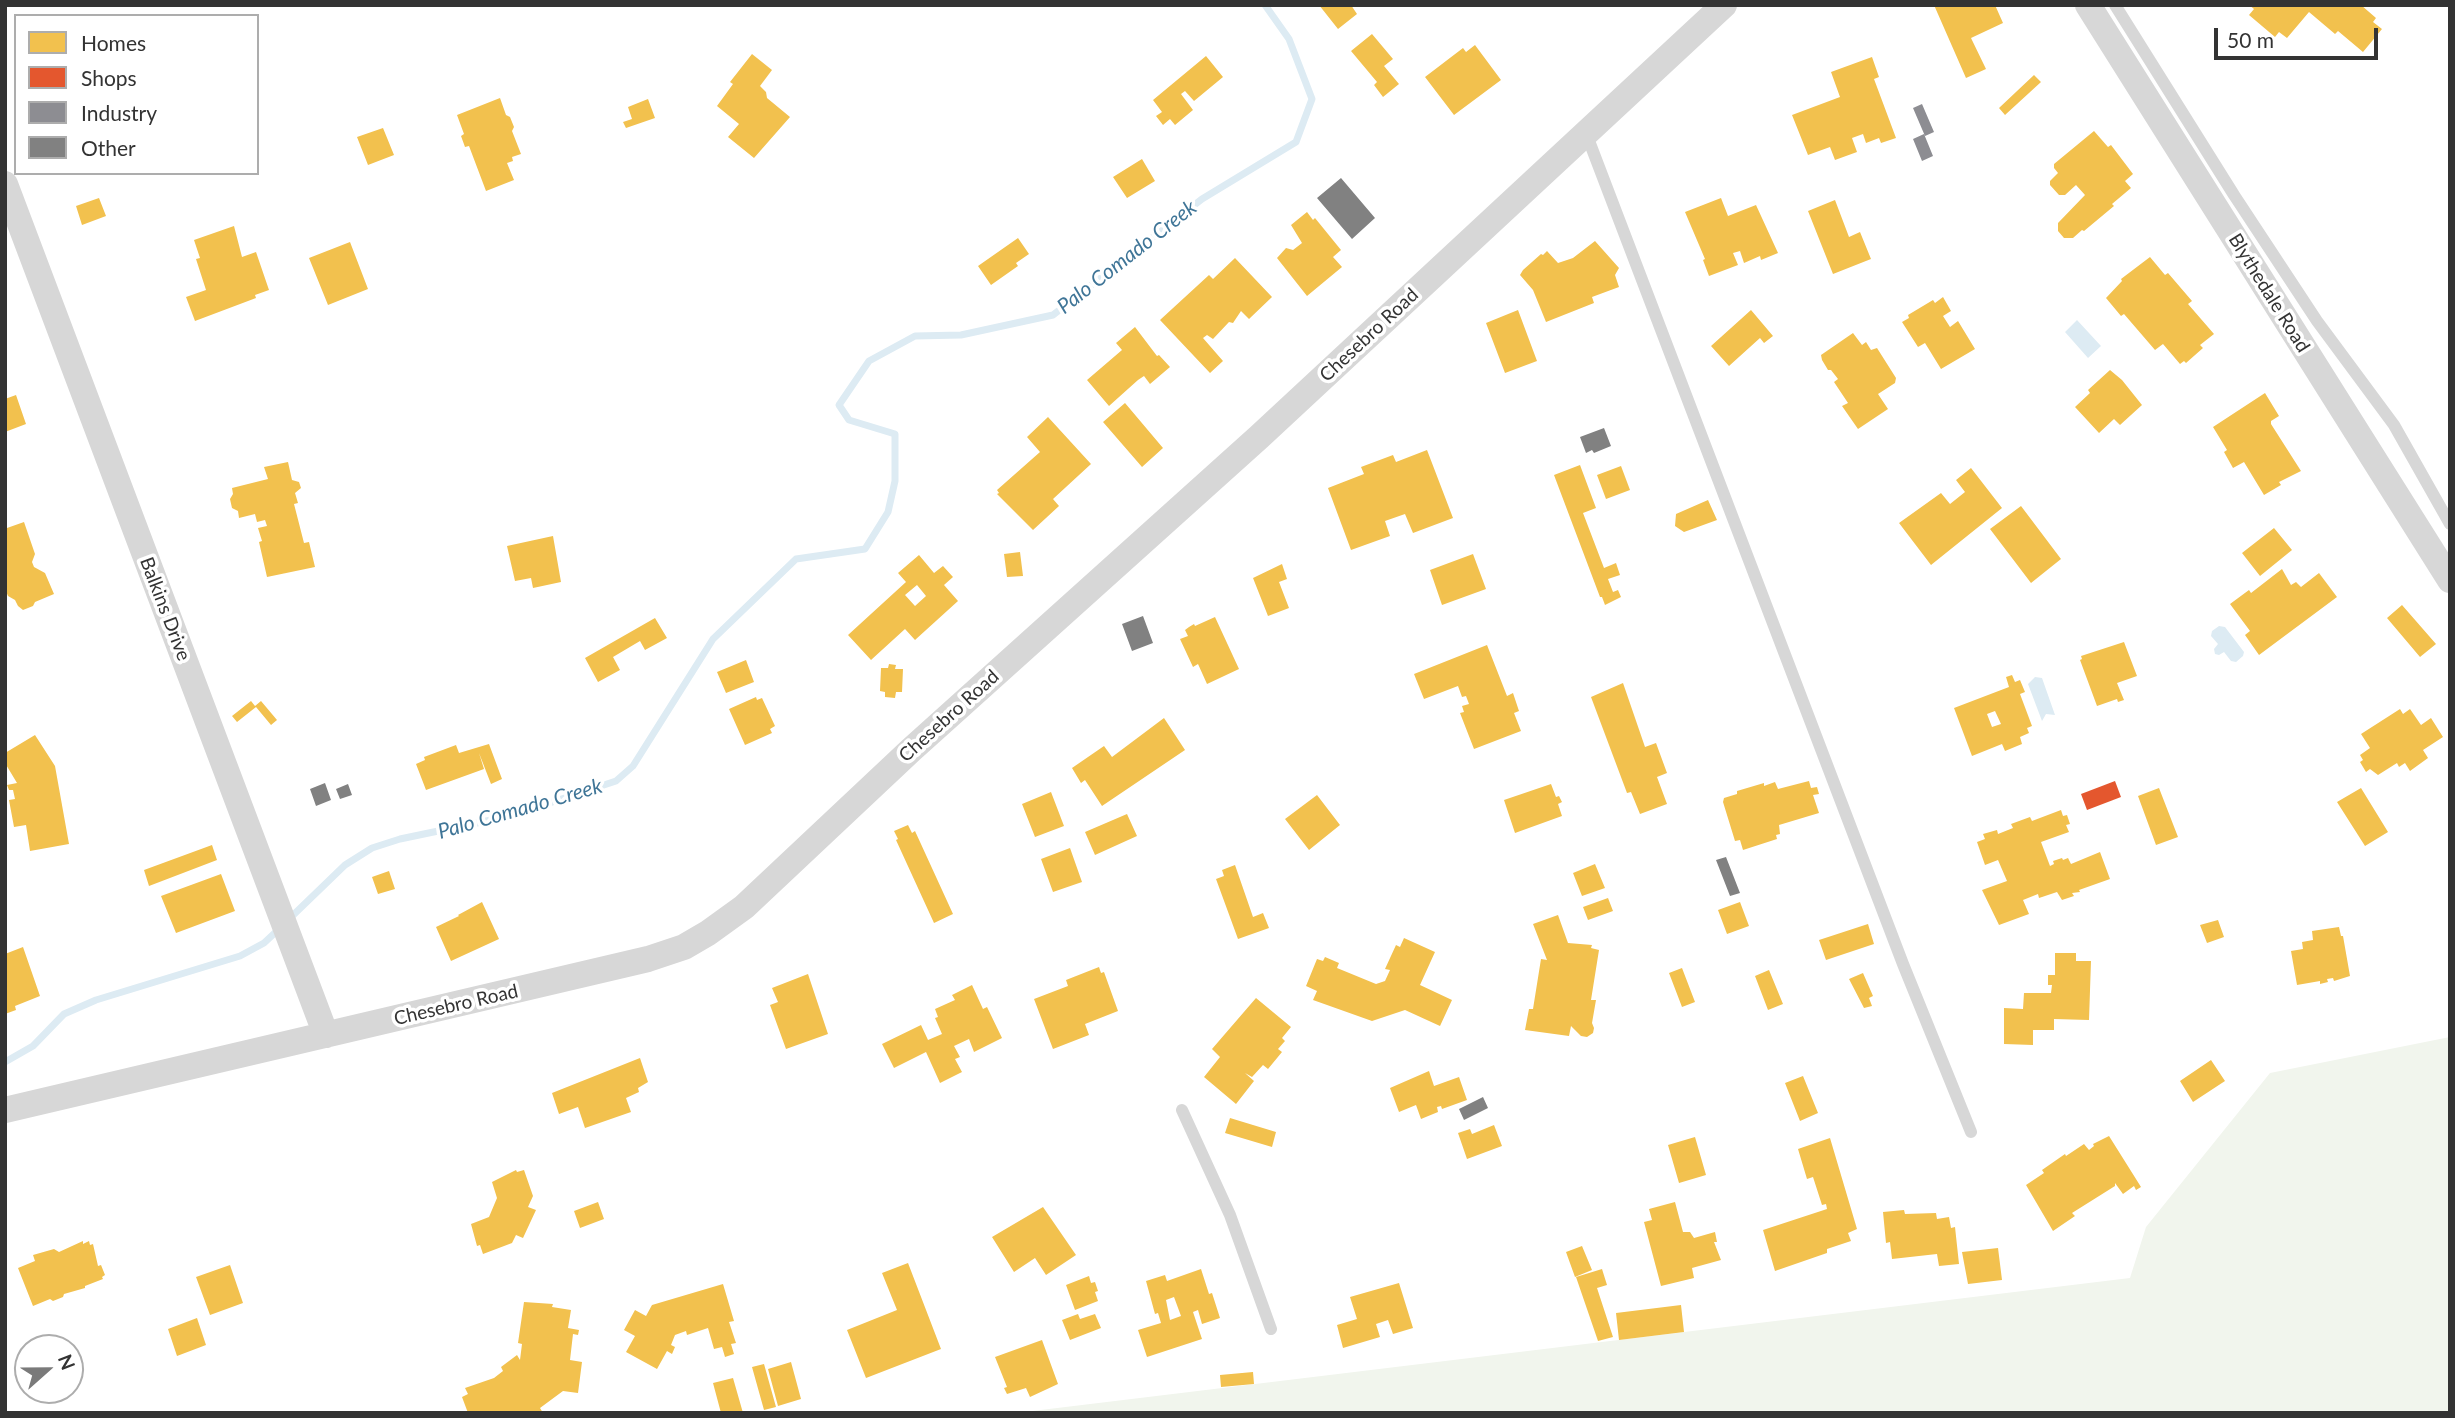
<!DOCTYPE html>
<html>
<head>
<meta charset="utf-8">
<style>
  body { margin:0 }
  #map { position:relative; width:2455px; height:1418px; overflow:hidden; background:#fff; font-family:Lato,sans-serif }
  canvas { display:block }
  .frame { position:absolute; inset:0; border:7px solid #333; pointer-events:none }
  .legend { position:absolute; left:14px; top:14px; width:245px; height:161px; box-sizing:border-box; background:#fff; border:2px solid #adadad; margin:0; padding:9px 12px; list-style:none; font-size:21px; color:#333 }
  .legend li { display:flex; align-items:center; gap:14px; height:35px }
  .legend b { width:35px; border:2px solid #adadad }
  .north { position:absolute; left:14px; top:1334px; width:70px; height:70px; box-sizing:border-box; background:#fff; border:2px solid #adadad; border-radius:50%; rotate:69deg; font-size:19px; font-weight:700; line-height:28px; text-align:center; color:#333 }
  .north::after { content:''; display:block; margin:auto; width:24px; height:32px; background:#7a7a7a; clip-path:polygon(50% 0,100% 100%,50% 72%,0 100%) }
  .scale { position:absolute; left:2214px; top:28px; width:164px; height:32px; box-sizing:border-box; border:4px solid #333; border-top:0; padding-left:9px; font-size:21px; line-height:24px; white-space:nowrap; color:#333; -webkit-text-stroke:5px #fff; paint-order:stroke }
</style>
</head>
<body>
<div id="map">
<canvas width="2455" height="1418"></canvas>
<div class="frame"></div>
<ul class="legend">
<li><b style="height:19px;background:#f2c14e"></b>Homes</li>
<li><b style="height:19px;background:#e4572e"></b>Shops</li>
<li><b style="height:19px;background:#8d8d92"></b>Industry</li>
<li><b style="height:19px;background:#818181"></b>Other</li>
</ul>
<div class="north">N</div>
<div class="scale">50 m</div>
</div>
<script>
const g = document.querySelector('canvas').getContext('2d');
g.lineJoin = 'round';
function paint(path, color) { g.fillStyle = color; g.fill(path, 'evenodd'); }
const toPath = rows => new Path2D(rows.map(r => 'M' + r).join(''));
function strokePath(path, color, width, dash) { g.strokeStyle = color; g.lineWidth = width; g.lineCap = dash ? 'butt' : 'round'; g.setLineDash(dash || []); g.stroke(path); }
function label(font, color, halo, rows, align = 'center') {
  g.font = font + ' Lato,sans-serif'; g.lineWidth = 7; g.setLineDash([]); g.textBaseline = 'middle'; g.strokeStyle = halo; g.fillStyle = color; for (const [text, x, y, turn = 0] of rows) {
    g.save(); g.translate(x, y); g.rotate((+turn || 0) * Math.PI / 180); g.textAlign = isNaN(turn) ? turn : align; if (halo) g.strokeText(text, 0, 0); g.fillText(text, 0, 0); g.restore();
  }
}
const green = toPath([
  [2450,1037,2450,1413,1016,1413,2130,1278,2146,1227,2270,1073]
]);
const water = toPath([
  [2077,320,2101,346,2088,358,2065,332],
  [2219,626,2225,627,2244,652,2243,656,2236,662,2231,661,2224,652,2219,655,2215,654,2214,649,2218,644,2211,636,2212,631],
  [2035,677,2042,678,2055,715,2046,714,2042,721,2028,684]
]);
const homes = toPath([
  [1319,5,1351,5,1357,14,1338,29],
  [1934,5,1995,5,2003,23,1971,38,1986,69,1966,78],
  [2249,5,2361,5,2376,18,2373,22,2382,29,2363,52,2338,31,2335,34,2309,12,2287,38,2279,32,2275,37,2249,15,2254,9],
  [1372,34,1393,59,1384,66,1399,84,1383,97,1374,85,1377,82,1351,51],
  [1475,45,1501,80,1454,115,1425,77,1463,48,1466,52],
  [752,54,772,70,760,86,766,92,767,98,790,117,754,158,728,137,739,124,717,106,733,84,730,82],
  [1206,56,1223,77,1194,101,1185,91,1181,94,1193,110,1175,125,1170,119,1163,125,1156,116,1162,112,1153,100],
  [1872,57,1879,77,1874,79,1896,138,1881,143,1879,138,1866,143,1863,134,1852,138,1857,152,1835,160,1830,147,1808,155,1792,115,1840,97,1831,72],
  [2034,75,2041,82,2005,115,1999,108],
  [500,98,506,115,510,117,514,127,512,131,521,154,512,157,513,161,507,163,514,180,486,191,469,146,465,147,461,136,464,134,457,115],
  [648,99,655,118,626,128,623,122,632,119,628,107],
  [383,128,394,155,368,165,357,137],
  [2094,131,2108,147,2111,145,2133,174,2125,181,2131,188,2112,204,2114,206,2084,231,2082,230,2073,238,2064,238,2058,231,2058,223,2085,195,2076,185,2065,195,2059,195,2050,185,2050,181,2058,173,2054,168,2054,164],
  [1142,159,1155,181,1127,198,1113,177],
  [99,198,106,216,82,225,76,206],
  [1721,198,1728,216,1756,205,1778,253,1761,260,1760,256,1744,263,1740,251,1733,253,1738,265,1709,276,1703,260,1705,259,1685,212],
  [1835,200,1849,237,1860,232,1871,259,1833,274,1808,211],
  [1307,212,1313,220,1315,218,1341,250,1333,257,1342,267,1307,296,1277,258,1286,248,1293,250,1302,243,1291,225],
  [234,226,242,257,256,252,269,290,255,295,256,298,195,321,186,297,206,290,196,259,200,258,194,240],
  [1018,238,1029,254,1016,263,1018,266,991,285,978,266],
  [1595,241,1619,268,1615,275,1619,287,1592,297,1594,303,1546,322,1533,290,1520,275,1523,270,1541,254,1543,255,1547,251,1558,263,1573,258],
  [350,242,368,289,328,305,309,258],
  [2150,257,2165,275,2168,273,2192,301,2188,304,2214,334,2200,345,2203,348,2186,363,2184,361,2180,364,2163,344,2155,350,2124,314,2121,316,2106,298,2122,281,2121,279],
  [1235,258,1272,297,1249,319,1241,311,1233,323,1229,322,1213,339,1207,335,1203,338,1223,361,1210,373,1160,320,1209,275,1213,279],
  [1943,297,1951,311,1943,316,1950,327,1958,321,1975,349,1941,369,1925,343,1918,347,1902,322,1909,318,1908,315,1933,300,1935,303],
  [1518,310,1537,361,1505,373,1486,323],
  [1751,310,1773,336,1764,343,1760,338,1729,366,1711,346],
  [1135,327,1157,356,1159,355,1170,367,1150,384,1144,376,1138,380,1109,406,1087,380,1122,350,1116,343],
  [1853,333,1862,345,1866,342,1871,350,1877,348,1896,378,1895,383,1878,394,1888,409,1858,429,1842,406,1848,403,1834,382,1838,379,1831,370,1828,370,1822,360,1821,355],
  [2110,370,2122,380,2142,405,2120,425,2114,419,2099,433,2075,407,2090,393,2088,390],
  [2265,393,2279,416,2271,421,2271,424,2301,471,2279,482,2281,485,2264,495,2244,462,2233,468,2224,452,2227,450,2213,427],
  [16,395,26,424,5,432,5,399],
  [1125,403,1163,448,1142,467,1103,422],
  [1048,417,1091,464,1053,499,1059,506,1033,530,997,494,999,493,997,490,1040,452,1027,437],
  [1427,450,1453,518,1413,533,1405,514,1385,521,1390,536,1351,550,1328,488,1364,474,1361,467,1393,455,1396,462],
  [288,462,292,480,299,482,301,488,295,493,298,503,294,504,304,543,309,542,315,567,267,577,259,542,262,541,258,528,267,526,265,520,257,522,255,514,239,518,238,511,232,508,230,499,233,494,232,488,268,479,264,467],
  [1580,465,1596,508,1583,513,1604,568,1616,563,1620,575,1608,579,1613,592,1618,590,1621,597,1605,605,1602,597,1600,597,1554,475],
  [1621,466,1630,490,1606,499,1597,475],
  [1971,468,2002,508,1931,565,1899,523,1941,493,1950,504,1965,492,1956,480],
  [1708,500,1717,520,1684,532,1675,526,1676,514],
  [2021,506,2061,559,2031,583,1990,529],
  [24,522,35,554,32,562,34,567,45,573,54,594,35,602,33,606,23,610,18,606,15,600,8,596,5,589,5,523,7,528],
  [2274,528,2292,550,2260,576,2242,553],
  [553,536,561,582,533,588,531,578,515,581,507,546],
  [1020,552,1023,576,1007,577,1004,554],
  [1473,554,1486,589,1442,605,1430,570],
  [919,555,934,573,943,566,953,577,944,585,958,601,915,640,905,629,871,660,848,635,906,582,898,573],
  [917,585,926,596,915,606,905,595],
  [1282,564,1287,579,1279,582,1289,608,1268,616,1253,578],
  [2282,569,2291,585,2296,582,2301,587,2319,573,2337,597,2259,655,2245,635,2250,631,2230,604,2249,590,2251,593],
  [2402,605,2436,644,2420,657,2387,618],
  [1215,617,1239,669,1207,684,1198,664,1193,667,1180,639,1188,636,1185,630,1189,627,1194,624,1195,626],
  [655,618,667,638,645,650,640,641,613,657,620,670,598,682,585,658],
  [2124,642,2137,676,2117,683,2124,700,2118,702,2117,699,2097,706,2080,660,2082,659,2081,656],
  [1487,645,1507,696,1513,693,1519,711,1514,713,1521,731,1474,749,1460,713,1464,712,1462,706,1469,704,1466,696,1462,697,1458,686,1424,699,1414,674],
  [746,660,754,682,726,693,717,672],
  [889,664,896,665,895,669,903,669,902,692,896,692,895,698,885,697,885,692,880,691,881,668,888,668],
  [2012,675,2015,682,2020,680,2025,692,2020,694,2032,726,2027,728,2029,733,2020,737,2022,744,2005,751,2002,744,1972,756,1954,708,2009,687,2006,677],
  [1995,711,2001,724,1992,727,1987,714],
  [1623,683,1645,747,1656,743,1667,773,1657,777,1667,804,1640,814,1631,792,1627,793,1591,697],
  [756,697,757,700,762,698,775,726,770,729,772,733,745,745,729,709],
  [251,701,255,706,261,701,277,720,271,725,256,707,237,722,232,716],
  [2400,709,2403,714,2410,709,2421,725,2431,718,2443,737,2423,750,2428,758,2410,771,2405,763,2399,767,2397,763,2378,775,2370,769,2366,772,2360,762,2363,760,2360,755,2370,748,2361,734],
  [1164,718,1185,750,1102,806,1085,780,1081,783,1072,768,1104,746,1112,757],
  [35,735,55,766,69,844,30,851,26,825,14,827,9,800,15,799,13,790,9,790,7,785,17,783,5,763,5,753],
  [489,744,502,779,491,784,479,753,484,769,426,790,416,764,425,760,424,757,456,745,459,753],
  [1809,781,1811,788,1817,787,1819,794,1813,795,1819,813,1779,825,1780,834,1776,835,1777,839,1743,850,1740,840,1735,841,1723,802,1724,798,1737,794,1737,791,1764,783,1764,786,1775,782,1778,789],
  [1551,784,1556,797,1559,796,1562,802,1558,804,1562,816,1515,833,1504,800],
  [2159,788,2178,837,2156,845,2138,796],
  [2361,788,2388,832,2365,846,2337,802],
  [1051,792,1064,826,1035,837,1022,804],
  [1317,795,1340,825,1309,850,1285,819],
  [2061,810,2063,816,2067,815,2070,824,2066,825,2069,832,2041,842,2050,866,2054,864,2053,861,2062,858,2063,860,2068,858,2071,864,2100,852,2110,879,2079,890,2080,892,2072,893,2074,896,2062,900,2057,892,2039,898,2038,894,2023,900,2029,914,1999,925,1982,890,2007,881,1998,860,1985,865,1977,842,1985,839,1983,834,1997,830,1998,834,2013,828,2011,824,2030,817,2032,821],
  [1127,814,1137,836,1095,855,1085,832],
  [908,825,912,833,915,831,953,914,934,923,896,840,898,839,894,831],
  [212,845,217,860,149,886,144,870],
  [1070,848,1082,882,1053,892,1041,859],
  [1595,864,1605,888,1582,896,1573,873],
  [1235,865,1253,917,1263,913,1269,928,1238,939,1216,879,1224,876,1222,870],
  [389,871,395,889,378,894,372,877],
  [221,874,235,911,176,933,161,896],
  [1608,898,1613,911,1588,920,1583,907],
  [482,902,499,939,451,961,436,927,459,916,458,915],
  [1740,902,1749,926,1727,934,1718,910],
  [1558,915,1568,943,1592,945,1591,948,1599,950,1591,1000,1596,1000,1592,1023,1594,1028,1593,1033,1587,1037,1581,1036,1571,1026,1569,1036,1525,1030,1529,1009,1533,1009,1541,959,1547,960,1533,924],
  [2218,920,2224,937,2207,943,2200,925],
  [1868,924,1874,944,1826,960,1819,940],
  [2339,927,2341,936,2343,936,2350,976,2334,981,2333,978,2327,979,2328,982,2320,984,2320,981,2297,985,2291,951,2303,949,2302,942,2313,940,2312,931],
  [1404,938,1435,952,1420,985,1452,1000,1440,1026,1405,1010,1372,1021,1313,1000,1317,991,1306,986,1317,959,1323,961,1325,957,1339,963,1337,968,1376,984,1385,981,1390,970,1385,969,1396,945,1400,947],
  [23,947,40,996,15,1006,16,1010,5,1014,5,954],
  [2055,953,2076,953,2076,961,2091,961,2089,1020,2054,1019,2054,1030,2033,1030,2033,1045,2004,1044,2004,1008,2023,1009,2024,993,2051,993,2052,985,2048,985,2048,975,2055,975],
  [1099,967,1101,973,1104,972,1118,1011,1085,1024,1089,1035,1053,1049,1034,999,1068,986,1066,980],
  [1682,968,1695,1002,1682,1007,1669,973],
  [1769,970,1783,1004,1768,1010,1755,976],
  [1863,973,1873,996,1869,998,1872,1006,1864,1008,1849,979],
  [808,974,828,1034,786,1049,770,1005,778,1002,772,988],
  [972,985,983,1009,987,1007,1002,1038,974,1052,969,1039,954,1046,960,1057,955,1059,962,1072,940,1083,926,1052,894,1068,882,1044,921,1025,928,1040,942,1034,935,1018,938,1017,935,1009,955,1000,952,995],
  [1256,998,1291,1027,1282,1038,1285,1041,1278,1049,1282,1052,1268,1069,1263,1065,1252,1077,1245,1073,1254,1081,1236,1104,1204,1077,1220,1057,1212,1049],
  [640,1058,648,1082,638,1088,639,1092,626,1098,631,1112,585,1128,578,1107,559,1114,552,1093],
  [2211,1060,2225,1081,2193,1102,2180,1081],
  [1429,1071,1434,1086,1459,1077,1467,1100,1442,1109,1441,1106,1437,1107,1438,1112,1421,1119,1416,1105,1399,1112,1390,1088],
  [1803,1076,1818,1113,1800,1121,1785,1083],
  [1230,1118,1276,1132,1272,1147,1225,1133],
  [1494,1125,1502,1146,1467,1159,1458,1133,1470,1129,1472,1134],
  [2109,1136,2141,1187,2136,1190,2134,1186,2123,1194,2115,1183,2115,1186,2072,1213,2075,1216,2053,1231,2026,1185,2044,1173,2042,1170,2065,1154,2066,1156,2084,1144,2089,1150,2094,1146,2093,1144],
  [1695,1137,1706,1175,1679,1183,1668,1145],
  [1830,1138,1857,1229,1848,1233,1851,1241,1827,1249,1827,1253,1775,1271,1763,1230,1827,1209,1826,1204,1822,1205,1813,1177,1807,1179,1798,1149],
  [516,1170,517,1172,524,1170,533,1196,528,1207,536,1210,523,1238,516,1235,512,1243,483,1254,480,1245,477,1246,471,1224,489,1217,497,1198,492,1182],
  [598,1202,604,1219,580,1228,574,1211],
  [1675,1202,1683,1232,1690,1232,1694,1238,1715,1232,1717,1242,1714,1242,1721,1260,1692,1268,1694,1278,1661,1286,1644,1222,1652,1220,1649,1209],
  [1043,1207,1076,1255,1046,1275,1035,1258,1014,1272,992,1237],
  [1904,1210,1905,1214,1936,1213,1937,1219,1949,1217,1951,1228,1955,1227,1959,1264,1939,1266,1937,1254,1892,1259,1890,1242,1886,1243,1883,1212],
  [83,1241,83,1244,89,1241,90,1245,93,1244,98,1266,101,1265,105,1275,102,1277,103,1279,85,1286,85,1288,64,1294,63,1297,53,1301,50,1299,33,1306,18,1268,35,1261,33,1255,54,1249,59,1252],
  [1582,1246,1592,1270,1575,1277,1566,1252],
  [1998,1248,2002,1280,1968,1284,1962,1252],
  [908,1263,941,1349,866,1378,847,1330,897,1310,882,1273],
  [230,1265,243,1303,210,1315,196,1277],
  [1201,1269,1209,1294,1212,1293,1220,1318,1202,1324,1198,1310,1193,1312,1202,1339,1147,1357,1138,1330,1161,1323,1158,1313,1155,1314,1146,1281,1165,1275,1167,1281],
  [1174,1297,1181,1316,1170,1320,1166,1300],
  [1602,1269,1607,1285,1597,1288,1613,1337,1598,1341,1576,1277],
  [1089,1276,1091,1283,1095,1282,1098,1291,1095,1292,1098,1301,1075,1310,1066,1285],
  [1399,1283,1413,1328,1393,1334,1388,1320,1376,1324,1380,1337,1343,1348,1337,1325,1357,1319,1350,1297],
  [723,1284,734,1321,729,1322,736,1343,731,1344,734,1354,725,1357,722,1347,714,1349,708,1328,687,1335,686,1331,675,1335,671,1345,675,1347,672,1354,667,1351,657,1369,626,1352,635,1336,624,1330,635,1310,646,1316,652,1305],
  [524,1302,553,1304,552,1307,571,1310,568,1328,579,1330,578,1335,573,1334,570,1360,582,1362,578,1393,563,1391,540,1408,543,1413,468,1413,462,1397,468,1394,465,1388,494,1378,503,1371,501,1367,517,1355,520,1360,522,1344,518,1343],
  [1681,1305,1684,1332,1619,1340,1616,1313],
  [1078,1314,1080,1319,1095,1314,1101,1328,1070,1340,1062,1320],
  [197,1318,206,1345,177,1356,168,1329],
  [1042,1340,1058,1384,1030,1397,1026,1388,1007,1394,1004,1388,1007,1387,995,1357],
  [791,1362,801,1399,778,1406,768,1369],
  [764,1364,776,1407,764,1410,752,1367],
  [1253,1372,1254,1384,1221,1387,1220,1375],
  [733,1378,743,1413,721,1413,713,1383]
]);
const shops = toPath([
  [2115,781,2121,797,2087,810,2081,794]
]);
const industry = toPath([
  [1922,104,1934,132,1925,136,1913,108],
  [1924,134,1933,156,1922,161,1913,139]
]);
const stream = toPath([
  [287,921,345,865,372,848,400,839,510,816,616,781,633,766,713,639,796,559,865,549,888,512,895,481,895,434,849,420,839,405,869,361,915,336,961,335,1053,315,1202,199,1296,142,1312,99,1289,39,1265,5],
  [5,1062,33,1046,64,1014,96,1000,240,956,264,943,279,929]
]);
const building = toPath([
  [1341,178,1375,218,1352,239,1317,198],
  [1604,428,1611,446,1594,453,1592,450,1586,453,1580,437],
  [1143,616,1153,643,1132,651,1122,624],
  [325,783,331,800,316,806,310,789],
  [348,784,352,795,340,799,336,789],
  [1726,857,1740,893,1730,896,1716,860],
  [1483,1097,1488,1108,1464,1120,1459,1109]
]);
const lane = toPath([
  [2115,5,2234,195,2317,321,2394,425,2450,524],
  [1586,133,1903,964,1971,1132],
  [1182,1110,1230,1215,1271,1329]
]);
const street = toPath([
  [2088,5,2450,580],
  [5,184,326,1035],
  [5,1110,648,959,684,947,708,933,744,907,911,750,1259,437,1724,5]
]);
const streetNames = [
  ["Blythedale Road",2269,293,58],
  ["Chesebro Road",1369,335,-43],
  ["Balkins Drive",165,609,69],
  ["Chesebro Road",949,716,-42],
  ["Chesebro Road",456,1005,-13]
];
const waterNames = [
  ["Palo Comado Creek",1127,257,-38],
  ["Palo Comado Creek",520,809,-16]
];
paint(green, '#f1f5ed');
paint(water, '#ddebf3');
paint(homes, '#f2c14e');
paint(shops, '#e4572e');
paint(industry, '#8d8d92');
strokePath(stream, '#ddebf3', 7);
paint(building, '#818181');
strokePath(lane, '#d7d7d7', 12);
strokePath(street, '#d7d7d7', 26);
label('19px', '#333', '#fff', streetNames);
label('italic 21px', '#3f7597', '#fff', waterNames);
</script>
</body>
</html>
